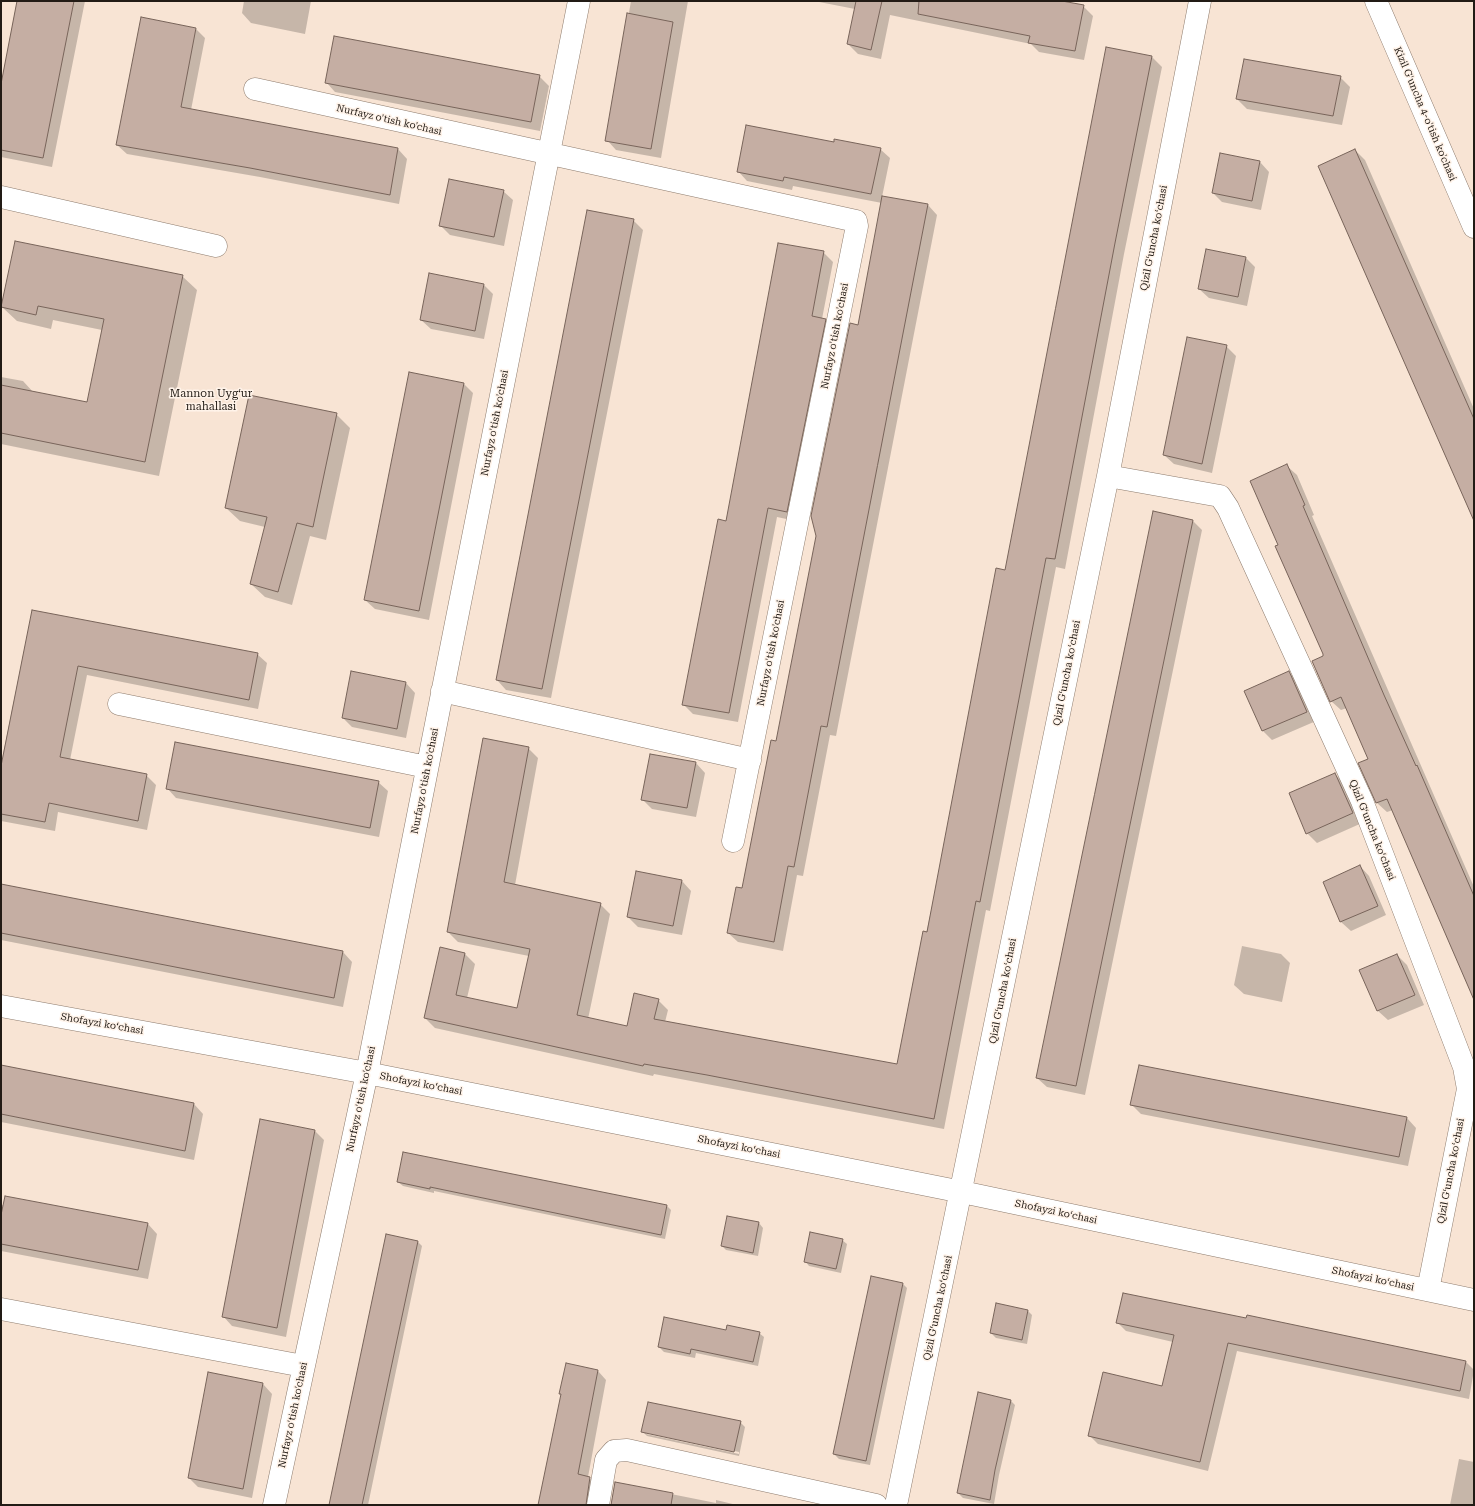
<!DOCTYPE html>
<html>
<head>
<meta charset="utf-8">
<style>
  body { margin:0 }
  #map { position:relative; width:1475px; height:1506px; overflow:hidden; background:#f8e4d4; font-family:"Roboto Serif",serif }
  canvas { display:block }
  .frame { position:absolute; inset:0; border:2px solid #221b15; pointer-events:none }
</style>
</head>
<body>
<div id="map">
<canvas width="1475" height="1506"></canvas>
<div class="frame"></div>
</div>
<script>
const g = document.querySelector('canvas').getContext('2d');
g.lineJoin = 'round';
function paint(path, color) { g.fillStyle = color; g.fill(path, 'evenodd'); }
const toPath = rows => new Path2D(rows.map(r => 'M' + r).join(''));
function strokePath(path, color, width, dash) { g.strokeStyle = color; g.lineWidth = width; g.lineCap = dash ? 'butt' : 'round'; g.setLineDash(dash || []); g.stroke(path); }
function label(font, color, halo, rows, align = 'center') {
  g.font = font + ' "Roboto Serif",serif'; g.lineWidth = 3; g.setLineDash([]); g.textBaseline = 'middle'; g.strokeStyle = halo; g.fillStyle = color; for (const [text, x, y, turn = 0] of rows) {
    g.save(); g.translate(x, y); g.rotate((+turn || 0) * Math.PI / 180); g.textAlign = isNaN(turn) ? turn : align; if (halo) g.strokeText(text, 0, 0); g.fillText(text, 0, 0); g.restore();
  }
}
const shadow = toPath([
  [17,1,85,1,52,167,1,157,1,85],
  [244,1,311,1,305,34,251,23,242,13],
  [631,1,688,1,661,158,616,150,607,140],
  [814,1,1057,1,1083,6,1093,16,1084,60,1039,52,1031,44,890,15,881,59,858,54,848,44,855,9],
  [196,29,205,38,191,110,398,149,407,159,399,204,260,177,127,154,117,145],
  [1107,48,1152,57,1162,67,1124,254,1065,569,1056,567,990,911,986,910,944,1129,654,1074,653,1076,435,1028,425,1018,440,948,465,954,475,964,467,998,518,1009,529,956,458,942,448,932,528,748,538,758,515,885,600,904,610,914,588,1019,627,1027,658,1000,668,1010,665,1022,897,1065,1006,571],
  [539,76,549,86,540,131,335,92,326,82],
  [1340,77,1350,87,1342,125,1247,109,1237,99],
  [834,143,880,149,890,158,882,197,928,205,937,215,836,736,830,735,803,876,797,875,783,951,738,942,728,933,743,889,777,742,882,203,793,186,792,190,747,181,738,171],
  [1355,150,1365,160,1474,409,1474,519],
  [1260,162,1269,172,1261,210,1222,202,1213,193],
  [503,191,513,200,504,246,450,235,441,226],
  [633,220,643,230,551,698,506,690,497,680],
  [823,252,833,262,822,319,825,319,835,329,796,521,777,517,738,722,693,714,683,704,727,522],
  [1246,258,1255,267,1247,306,1209,298,1199,289],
  [182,276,197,290,159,476,1,444,1,377,23,381,34,393,88,403,102,330,53,320,51,329,17,321,2,307],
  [484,285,493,294,484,339,431,329,421,320],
  [1226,346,1236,356,1212,473,1174,464,1164,455],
  [463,383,473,393,429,620,375,609,365,600],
  [336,414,350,428,326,540,310,536,292,605,265,597,251,584,265,527,240,521,226,508],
  [1287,466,1297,475,1314,515,1312,516,1474,887,1474,1000,1393,810,1387,812,1377,803,1360,763,1369,759,1347,708,1341,710,1331,701,1324,656,1279,546],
  [1192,520,1202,530,1085,1095,1047,1087,1037,1078],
  [32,611,257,654,267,663,258,709,87,675,70,760,146,775,156,785,147,830,58,812,55,831,1,821,1,764],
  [1289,672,1298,682,1316,721,1272,740,1263,731,1246,691],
  [406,683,415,693,406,738,352,727,343,718],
  [696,763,705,773,696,817,652,809,642,799],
  [1335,774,1345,784,1362,823,1317,843,1307,833],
  [378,782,388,791,379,837,176,798,167,788],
  [1360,866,1369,876,1386,915,1351,931,1341,922,1324,882],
  [682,881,691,891,682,935,638,927,628,917],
  [1,885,343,952,352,962,343,1007,1,940],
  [1242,946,1281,954,1290,963,1282,1002,1244,994,1234,985],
  [1397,955,1407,965,1424,1005,1388,1020,1378,1011,1361,971],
  [1,1067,194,1104,203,1114,194,1160,1,1122],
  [1132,1105,1407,1118,1416,1128,1408,1166,1141,1114],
  [261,1120,315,1131,324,1140,286,1337,232,1326,223,1316],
  [404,1153,667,1206,671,1210,665,1239,434,1191,434,1193,403,1186,398,1182],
  [1,1205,148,1224,157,1234,148,1279,1,1251],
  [759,1223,763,1228,758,1256,726,1250,722,1246],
  [387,1236,418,1242,422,1246,368,1505,330,1505],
  [842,1240,847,1244,841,1273,809,1266,805,1261],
  [903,1284,907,1288,870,1465,839,1459,834,1454],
  [997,1304,1028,1311,1032,1315,1027,1344,996,1338,991,1333],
  [1247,1319,1466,1362,1474,1370,1469,1399,1237,1351,1208,1471,1098,1444,1089,1435,1163,1387,1173,1342,1126,1331,1117,1322],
  [727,1331,759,1333,764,1337,758,1366,696,1353,695,1358,664,1352,659,1347],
  [567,1365,598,1371,606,1380,588,1477,598,1486,595,1505,541,1505],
  [209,1373,263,1384,272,1394,252,1498,198,1487,189,1478],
  [1010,1400,1015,1405,999,1475,994,1504,963,1498,958,1493],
  [740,1422,745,1427,739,1456,647,1436,643,1432],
  [646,1432,739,1452,739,1454,646,1434],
  [1459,1459,1474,1462,1474,1505,1450,1505],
  [616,1483,716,1503,716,1500,737,1505,611,1505]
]);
const building = toPath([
  [17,1,74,1,43,158,1,150,1,84,17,1],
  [856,1,882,1,871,50,847,44,856,1],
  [919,1,1062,1,1084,5,1075,51,1028,43,1030,36,918,14,919,1],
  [627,13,673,22,651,149,605,141,627,13],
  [141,17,196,28,181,107,398,148,390,195,250,168,116,145,141,17],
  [334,36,540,75,531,122,325,83,334,36],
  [1106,47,1152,56,1115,243,1055,559,1046,558,980,902,976,901,934,1119,707,1075,644,1064,643,1066,424,1018,440,947,465,953,456,995,517,1008,530,949,447,932,483,738,529,747,504,882,601,903,577,1015,627,1026,634,993,659,999,654,1019,897,1064,923,931,927,932,996,568,1005,570,1106,47],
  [1244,59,1341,76,1333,116,1236,99,1244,59],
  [746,125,834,142,834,139,881,148,871,194,784,177,783,181,737,172,746,125],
  [1355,149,1474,419,1474,521,1318,166,1355,149],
  [1220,153,1260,161,1252,201,1212,193,1220,153],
  [449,179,504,190,494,237,439,226,449,179],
  [882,196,928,204,827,727,821,726,794,867,788,866,774,942,727,933,736,887,742,888,771,740,776,741,816,536,811,516,850,323,858,325,882,196],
  [587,210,634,219,542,689,496,680,587,210],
  [15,241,183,275,145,462,1,433,1,385,87,402,104,319,38,306,36,315,1,307,15,241],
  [778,243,824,251,812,316,826,319,787,512,768,508,729,713,682,705,718,519,726,521,778,243],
  [1206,249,1246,257,1238,297,1198,289,1206,249],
  [429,273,484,284,475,331,420,320,429,273],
  [1187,337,1227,345,1202,464,1163,455,1187,337],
  [409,372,464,383,419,611,364,600,409,372],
  [249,395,337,413,313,527,297,523,278,592,250,584,267,517,225,508,249,395],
  [1287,464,1305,505,1303,506,1384,695,1416,766,1417,765,1474,896,1474,1000,1387,799,1376,803,1358,763,1368,759,1341,697,1330,702,1312,661,1323,656,1323,654,1275,546,1278,545,1250,481,1287,464],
  [1153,511,1193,520,1076,1086,1036,1078,1153,511],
  [32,610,258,653,249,700,78,666,60,757,147,774,138,821,49,803,45,822,1,814,1,766,32,610],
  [351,671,406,682,397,729,342,718,351,671],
  [1289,671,1307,712,1262,731,1244,691,1289,671],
  [175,742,379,781,370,828,166,789,175,742],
  [650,754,696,762,687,808,641,800,650,754],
  [1335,773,1353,813,1306,834,1289,793,1335,773],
  [1360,865,1378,906,1340,922,1323,882,1360,865],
  [636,871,682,880,673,926,627,917,636,871],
  [1,884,343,951,334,998,1,933,1,884],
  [1397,954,1415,995,1377,1011,1359,970,1397,954],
  [1,1065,194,1103,185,1151,1,1114,1,1065],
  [1139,1065,1407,1117,1399,1157,1130,1105,1139,1065],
  [260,1119,315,1130,277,1328,222,1317,260,1119],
  [403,1152,667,1205,661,1235,430,1187,430,1189,397,1182,403,1152],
  [5,1196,148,1223,138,1270,1,1244,1,1215,5,1196],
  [727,1216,759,1222,753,1253,721,1246,727,1216],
  [810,1232,843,1239,836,1269,804,1262,810,1232],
  [386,1234,418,1241,362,1505,329,1505,386,1234],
  [871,1276,903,1283,866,1461,833,1454,871,1276],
  [1123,1293,1246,1318,1247,1315,1466,1361,1460,1391,1228,1343,1200,1462,1088,1436,1103,1372,1162,1386,1174,1335,1116,1323,1123,1293],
  [996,1303,1028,1310,1022,1340,990,1333,996,1303],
  [664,1317,726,1330,727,1325,760,1332,753,1362,691,1349,690,1354,658,1347,664,1317],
  [566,1363,598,1370,578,1474,590,1477,586,1505,538,1505,561,1394,559,1394,566,1363],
  [208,1372,263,1383,243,1489,188,1478,208,1372],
  [978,1392,1011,1400,995,1470,990,1500,957,1493,978,1392],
  [648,1402,741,1421,734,1452,641,1432,648,1402],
  [615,1482,673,1493,671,1505,611,1505,615,1482]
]);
const minor = toPath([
  [1376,1,1474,227],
  [255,89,856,221,857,226,733,841],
  [1,197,216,246],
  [1108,476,1220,496,1228,508,1362,801,1464,1067,1468,1089,1428,1290],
  [442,691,750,760],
  [119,704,427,767],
  [1,1006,367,1073,962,1192,1474,1300],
  [1,1309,303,1366],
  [274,1505,367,1073,579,1],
  [598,1505,606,1460,614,1451,627,1450,876,1505],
  [896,1505,1108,476,1200,1]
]);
const streetNames = [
  ["Kizil G'uncha 4-o'tish ko'chasi",1425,114,67],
  ["Nurfayz o'tish ko'chasi",389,120,13],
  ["Qizil Gʻuncha koʻchasi",1154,238,-79],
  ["Nurfayz o'tish ko'chasi",835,336,-79],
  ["Nurfayz o'tish ko'chasi",495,423,-79],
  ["Nurfayz o'tish ko'chasi",771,653,-79],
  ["Qizil Gʻuncha koʻchasi",1067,673,-79],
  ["Nurfayz o'tish ko'chasi",425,781,-79],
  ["Qizil Gʻuncha koʻchasi",1372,830,68],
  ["Qizil Gʻuncha koʻchasi",1003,991,-79],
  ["Shofayzi koʻchasi",102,1024,10],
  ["Shofayzi koʻchasi",421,1084,11],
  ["Nurfayz o'tish ko'chasi",361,1099,-78],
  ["Shofayzi koʻchasi",739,1147,11],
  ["Qizil Gʻuncha koʻchasi",1451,1171,-79],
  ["Shofayzi koʻchasi",1056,1212,12],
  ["Shofayzi koʻchasi",1373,1279,12],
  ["Qizil Gʻuncha koʻchasi",938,1308,-78],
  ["Nurfayz o'tish ko'chasi",293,1415,-78]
];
const neighbourhoodNames = [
  ["Mannon Uygʻur",211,394],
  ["mahallasi",211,407]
];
paint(shadow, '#0003');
paint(building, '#c5aea3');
strokePath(building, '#78645a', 1);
strokePath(minor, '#8e7c6e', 23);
strokePath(minor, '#fff', 22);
label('10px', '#221b15', '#fff3e9', streetNames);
label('11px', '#221b15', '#fff3e9', neighbourhoodNames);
</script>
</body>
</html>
